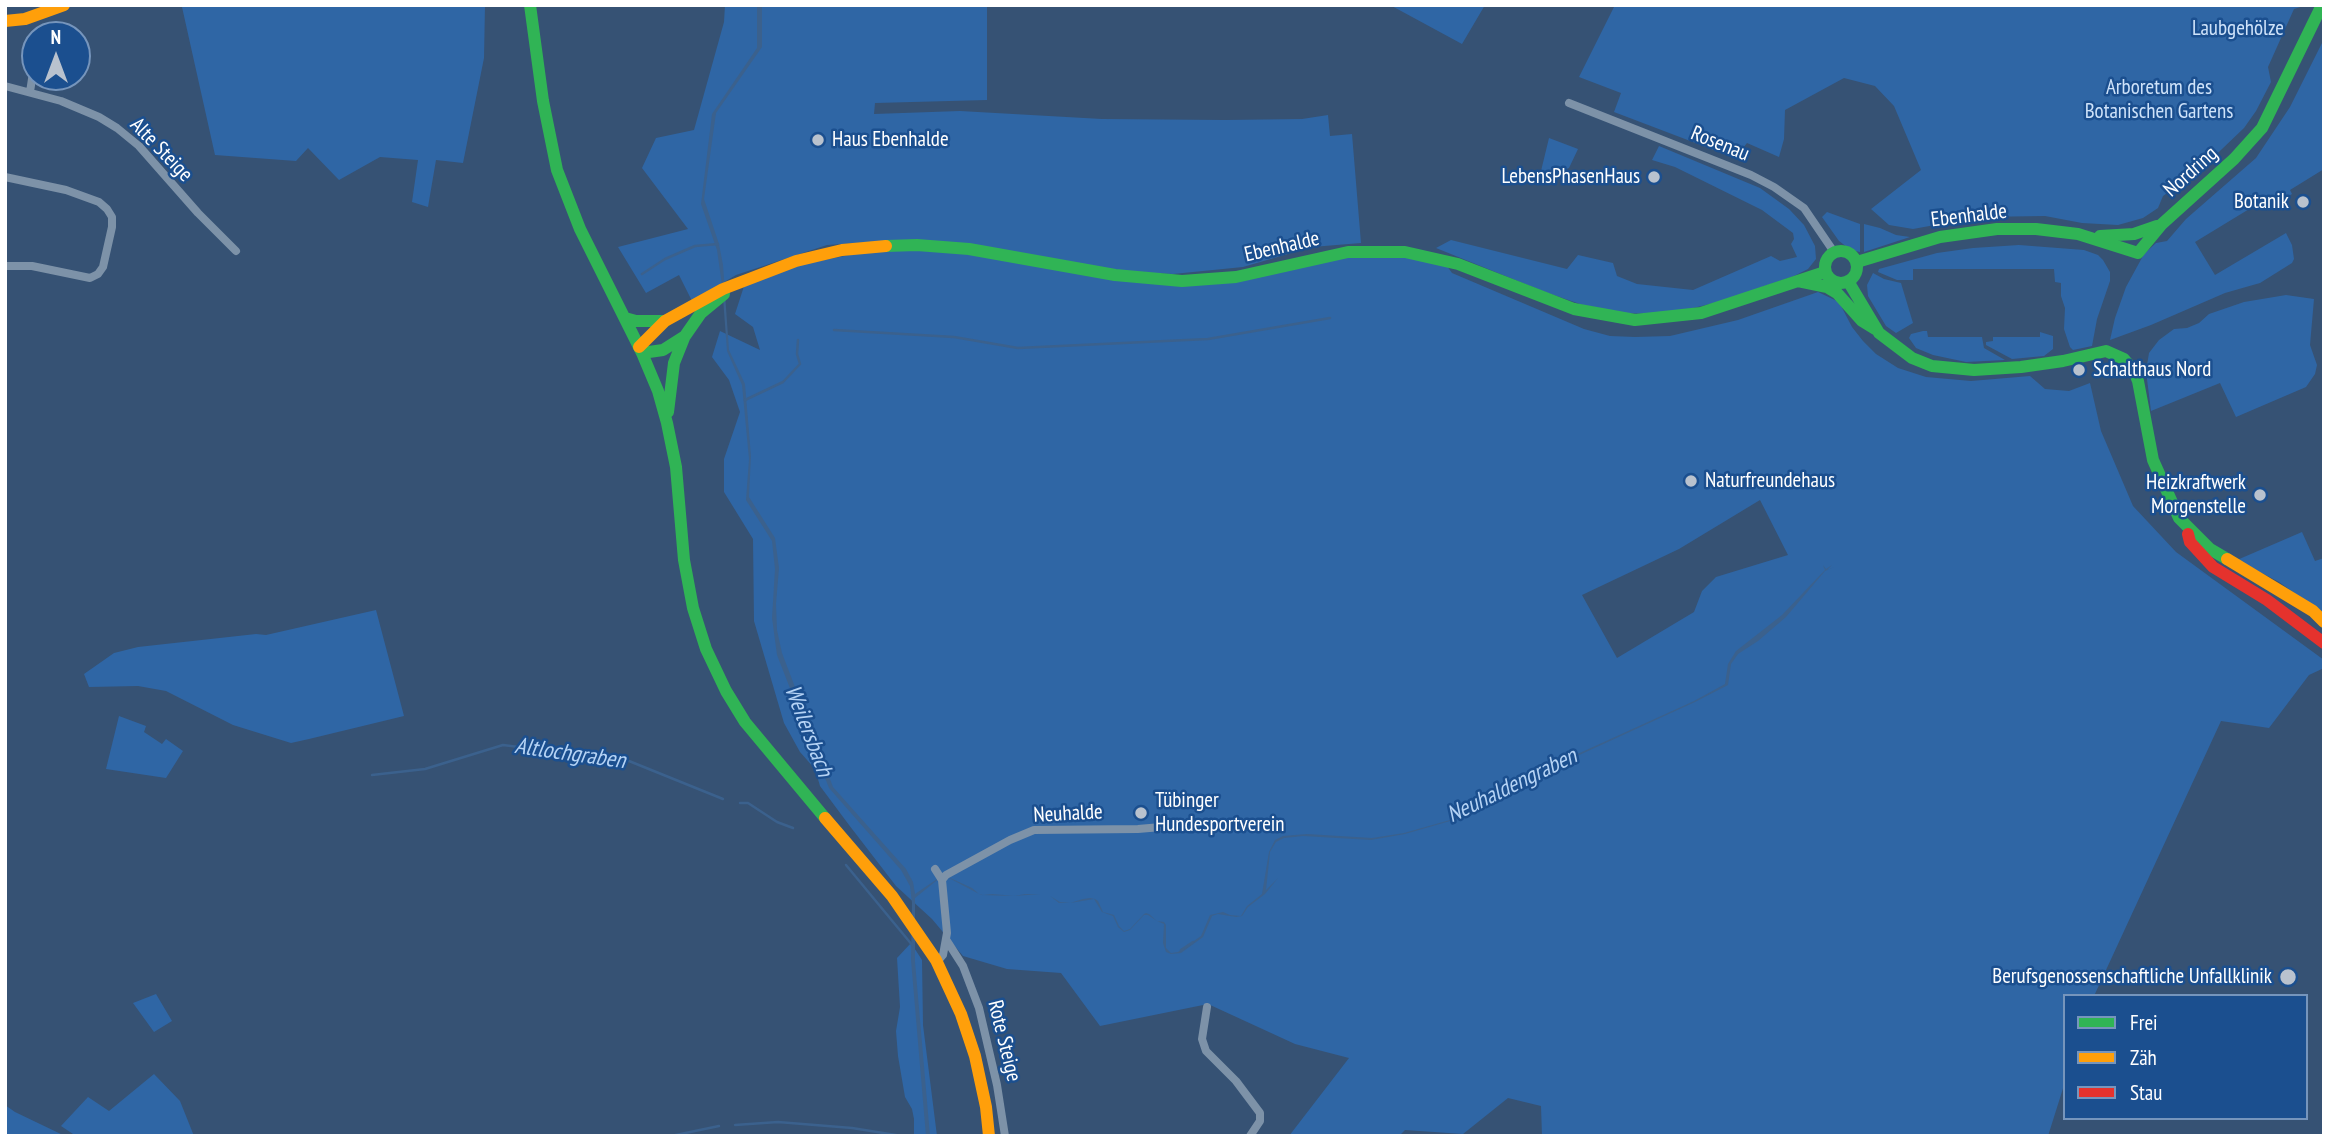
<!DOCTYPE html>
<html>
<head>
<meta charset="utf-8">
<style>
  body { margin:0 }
  #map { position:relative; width:2329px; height:1141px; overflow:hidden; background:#365274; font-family:"PT Sans Narrow",sans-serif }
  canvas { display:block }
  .frame { position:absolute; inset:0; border:7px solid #fff; pointer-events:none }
  .legend { position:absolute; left:2063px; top:994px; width:245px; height:126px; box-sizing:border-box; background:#1b4f8f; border:2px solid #7695bc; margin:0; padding:9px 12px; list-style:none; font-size:21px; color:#fff }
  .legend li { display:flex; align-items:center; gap:14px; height:35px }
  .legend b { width:35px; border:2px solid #7695bc }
  .north { position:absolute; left:21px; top:21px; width:70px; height:70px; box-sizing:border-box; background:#1b4f8f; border:2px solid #7695bc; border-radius:50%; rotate:0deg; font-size:19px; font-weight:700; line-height:28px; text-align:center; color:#fff }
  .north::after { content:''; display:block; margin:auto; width:24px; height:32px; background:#b9c2ce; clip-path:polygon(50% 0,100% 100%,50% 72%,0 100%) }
</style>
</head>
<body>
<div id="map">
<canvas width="2329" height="1141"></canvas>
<div class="frame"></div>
<ul class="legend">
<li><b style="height:9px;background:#30b455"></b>Frei</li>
<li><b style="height:9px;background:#ff9f0a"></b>Zäh</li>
<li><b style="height:9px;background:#e5322d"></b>Stau</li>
</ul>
<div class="north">N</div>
</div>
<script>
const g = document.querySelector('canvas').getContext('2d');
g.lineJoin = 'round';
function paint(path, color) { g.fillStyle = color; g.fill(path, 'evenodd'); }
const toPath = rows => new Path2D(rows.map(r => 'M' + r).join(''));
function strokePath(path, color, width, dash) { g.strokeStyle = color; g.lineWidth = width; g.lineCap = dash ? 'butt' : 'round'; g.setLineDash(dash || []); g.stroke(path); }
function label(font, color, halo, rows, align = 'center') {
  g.font = font + ' "PT Sans Narrow",sans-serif'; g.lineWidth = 5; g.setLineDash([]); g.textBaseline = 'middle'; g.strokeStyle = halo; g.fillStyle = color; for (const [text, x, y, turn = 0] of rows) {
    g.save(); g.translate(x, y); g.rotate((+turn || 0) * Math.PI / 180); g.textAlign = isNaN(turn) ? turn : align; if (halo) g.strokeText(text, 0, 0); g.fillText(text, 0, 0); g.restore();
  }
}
const green = toPath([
  [187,5,485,5,484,58,463,163,436,160,428,207,412,202,418,160,380,157,339,180,308,148,296,161,215,155,182,7],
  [725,5,987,5,987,100,875,103,874,114,960,111,1102,119,1225,120,1302,119,1328,115,1330,136,1352,134,1361,243,1312,247,1243,267,1173,274,1106,271,902,240,827,245,736,275,692,301,679,275,646,293,618,247,688,229,642,168,656,138,694,130,724,22],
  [1390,5,1485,5,1462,44],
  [1615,5,2307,5,2294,9,2268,67,2271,82,2256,111,2244,128,2200,170,2163,196,2158,208,2143,218,2118,225,2082,223,2045,216,1979,217,1913,229,1889,225,1871,209,1921,170,1894,106,1875,86,1844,78,1785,110,1784,139,1779,157,1747,143,1735,158,1614,112,1621,93,1579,77],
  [2324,39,2324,169,2290,190,2292,194,2270,208,2264,200,2195,242,2215,275,2286,233,2292,245,2294,259,2292,263,2260,283,2225,293,2151,325,2110,340,2115,318,2126,287,2144,254,2156,243,2167,241,2186,219,2256,158,2290,107],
  [1549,138,1578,149,1569,168,1552,174,1541,171],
  [1659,146,1760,188,1789,209,1804,225,1815,246,1816,259,1808,269,1794,276,1722,301,1681,311,1654,314,1625,313,1583,305,1545,292,1436,248,1451,240,1567,269,1578,255,1613,263,1617,276,1637,284,1693,290,1771,256,1780,261,1797,257,1791,244,1794,239,1793,233,1762,210,1675,167,1652,160],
  [1827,212,1860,224,1860,252,1851,250,1839,241,1822,217],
  [1864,224,1880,228,1896,235,1910,237,1864,252],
  [901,245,1182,281,1328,255,1442,259,1452,273,1584,329,1610,336,1635,337,1670,336,1738,320,1818,292,1839,302,1852,327,1863,341,1876,354,1898,368,1926,377,1971,381,2030,376,2045,389,2069,391,2090,383,2101,431,2133,506,2176,552,2324,660,2324,668,2309,675,2269,728,2221,721,2094,996,2065,996,2065,1082,2048,1136,1542,1136,1541,1106,1508,1098,1463,1134,1405,1130,1399,1136,1289,1136,1349,1058,1295,1044,1208,1004,1100,1026,1061,973,1007,969,963,956,932,919,896,886,849,825,820,786,815,769,800,752,784,723,754,621,753,539,724,492,724,459,740,412,729,380,712,357,720,331,760,350,753,327,735,314,746,280,768,271],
  [1760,500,1788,555,1716,577,1702,591,1694,612,1617,658,1582,595,1679,549],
  [2019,245,2084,250,2098,255,2103,260,2110,272,2110,281,2097,319,2092,346,2073,350,2070,347,2064,329,2065,308,2061,296,2061,283,2055,282,2054,269,1913,269,1913,280,1897,280,1878,272,1879,269,1937,253,1973,248],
  [1873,273,1884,279,1901,283,1913,323,1896,333,1886,326,1868,296,1867,285],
  [2286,295,2314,299,2310,345,2317,365,2315,374,2306,387,2236,417,2220,383,2151,411,2146,371,2149,353,2159,340,2174,329,2187,328,2199,323,2209,314,2244,302],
  [1923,331,1927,331,1928,337,1982,337,1984,348,2005,360,1966,362,1933,355,1916,348,1909,338,1911,334],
  [2040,332,2053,336,2053,349,2044,356,2012,359,1986,345,1986,342,1993,341,1993,337,2040,337],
  [2302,532,2315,561,2324,558,2324,614,2279,582,2237,560],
  [376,610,404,716,309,739,291,743,233,725,166,691,138,686,89,687,84,674,114,653,138,647,256,634,266,635],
  [119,716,146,726,144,732,162,744,166,739,183,751,166,778,106,769],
  [911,943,922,960,923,1025,937,1136,915,1136,914,1134,914,1119,912,1109,905,1097,898,1056,896,1031,900,1007,897,958],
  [156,994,172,1021,154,1032,133,1003],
  [154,1074,180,1101,194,1136,76,1136,61,1126,88,1097,109,1111],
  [5,1105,15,1112,65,1136,5,1136]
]);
const water = toPath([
  [757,5,762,5,762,47,716,113,704,199,719,244,723,265,729,350,745,384,751,456,749,497,775,538,779,568,776,604,777,630,782,653,833,787,906,869,913,882,915,894,940,877,948,877,972,888,979,894,983,895,992,894,1004,895,1014,896,1025,894,1040,894,1050,896,1060,902,1070,903,1083,899,1090,898,1095,899,1098,901,1103,912,1114,915,1119,926,1124,931,1130,929,1144,914,1146,913,1149,914,1157,921,1164,922,1166,925,1166,948,1171,953,1178,952,1201,936,1210,915,1223,912,1230,915,1241,916,1247,906,1262,894,1269,852,1275,840,1283,836,1307,834,1372,838,1404,833,1457,818,1516,782,1694,701,1725,684,1728,664,1736,651,1782,615,1822,573,1825,570,1823,565,1826,569,1832,565,1827,570,1835,567,1825,571,1786,617,1758,641,1738,654,1731,664,1728,685,1695,702,1516,784,1457,819,1405,834,1371,840,1303,836,1284,838,1276,842,1270,852,1266,890,1278,878,1265,894,1248,907,1242,916,1236,917,1218,914,1212,916,1203,937,1181,953,1171,954,1166,952,1163,943,1164,924,1157,921,1148,915,1144,915,1130,930,1124,932,1118,927,1113,916,1102,912,1094,899,1070,903,1059,903,1050,896,1040,894,1014,896,981,895,949,878,941,877,915,898,915,962,930,1136,926,1136,911,960,912,903,910,886,901,870,829,788,777,655,772,618,775,569,772,541,746,500,749,459,742,385,727,351,722,285,717,250,701,204,712,114,757,48]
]);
const stream = toPath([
  [642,274,665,259,695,246,718,244],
  [834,330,954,337,1018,348,1208,339,1330,318],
  [745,400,783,382,800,364,797,354,798,340],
  [372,775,425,769,503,745,629,761,723,799],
  [740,803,748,803,777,822,793,828],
  [846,865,913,946],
  [1181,950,1193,942],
  [735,1125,778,1122,852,1128,902,1136],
  [671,1136,719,1126]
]);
const street = toPath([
  [5,86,61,101,99,117,117,128,139,146,198,213,236,251],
  [30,92,35,59],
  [1569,103,1751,175,1774,187,1804,208,1834,252],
  [5,177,66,190,99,202,107,209,112,217,112,227,103,267,98,274,90,278,32,266,5,266],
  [935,869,942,880,947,933,943,955,937,962],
  [942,880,946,875,1010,840,1034,830,1138,829,1208,823],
  [947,941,963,966,979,1008,997,1085,1005,1136],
  [1207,1007,1202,1039,1206,1051,1236,1081,1260,1113,1260,1121,1250,1136]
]);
const fast = toPath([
  [530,5,543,101,557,170,580,229,642,353,658,391,667,423,676,467,684,560,693,608,706,649,726,691,745,722,825,818],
  [2100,236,2134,234,2157,226],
  [886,246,917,245,969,249,1115,275,1182,281,1236,277,1348,252,1405,252,1458,264,1574,309,1635,320,1701,313,1825,272],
  '1825 267a16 16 0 1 1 32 0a16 16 0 1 1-32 0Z',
  [1857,262,1940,237,1997,229,2036,229,2078,234,2138,253,2162,224,2234,159,2262,128,2322,5],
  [1798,281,1827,287,1837,293,1862,321,1875,329],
  [1848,281,1879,333,1912,358,1932,366,1974,370,2021,367,2063,361,2106,351,2124,359,2134,371,2138,381,2153,460,2179,518,2210,549,2227,559],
  [625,318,636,321,665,321],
  [642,353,663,350,685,336,701,313,724,294],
  [668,412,674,363,684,338]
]);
const slow = toPath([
  [5,21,25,19,64,5],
  [639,347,665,321,723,289,796,261,842,250,886,246],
  [2227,559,2313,611,2324,622],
  [825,818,892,896,936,960,961,1014,975,1056,986,1107,989,1136]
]);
const jam = toPath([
  [2188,534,2190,542,2213,567,2267,600,2324,643]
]);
const markers = [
  [818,140,7,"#b9c2ce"],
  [1654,177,7,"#b9c2ce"],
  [2303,202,7,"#b9c2ce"],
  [2079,370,7,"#b9c2ce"],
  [1691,481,7,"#b9c2ce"],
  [2260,495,7,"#b9c2ce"],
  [1141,813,7,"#b9c2ce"],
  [2288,977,9,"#b9c2ce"]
];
const parkNames = [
  ["Laubgehölze",2238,29],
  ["Arboretum des",2159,88],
  ["Botanischen Gartens",2159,112]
];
const poiNames = [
  ["Haus Ebenhalde",832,140],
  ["LebensPhasenHaus",1640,177,"right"],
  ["Botanik",2289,202,"right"],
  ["Schalthaus Nord",2093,370],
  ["Naturfreundehaus",1705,481],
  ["Heizkraftwerk",2246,483,"right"],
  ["Morgenstelle",2246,507,"right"],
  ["Tübinger",1155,801],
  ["Hundesportverein",1155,825],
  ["Berufsgenossenschaftliche Unfallklinik",2272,977,"right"]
];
const streetNames = [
  ["Rosenau",1720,144,22],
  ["Alte Steige",161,150,46],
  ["Nordring",2191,172,-42],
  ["Ebenhalde",1969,216,-7],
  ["Ebenhalde",1282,247,-13],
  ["Neuhalde",1068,814,-3],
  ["Rote Steige",1004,1041,76]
];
const waterNames = [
  ["Weilersbach",808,731,69],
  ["Altlochgraben",570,754,8],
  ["Neuhaldengraben",1512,786,-26]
];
paint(green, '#2f66a5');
paint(water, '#3b618d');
strokePath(stream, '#3b618d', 2.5);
strokePath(street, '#7d92a8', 8);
strokePath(fast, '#30b455', 12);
strokePath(slow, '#ff9f0a', 12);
strokePath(jam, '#e5322d', 12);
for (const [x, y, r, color] of markers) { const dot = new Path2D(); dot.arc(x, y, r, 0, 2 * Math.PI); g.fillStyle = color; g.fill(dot); strokePath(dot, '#1b4f8f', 2.5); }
label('21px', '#cfe3fa', '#1b4f8f', parkNames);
label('21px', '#fff', '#1b4f8f', poiNames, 'left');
label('21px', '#fff', '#1b4f8f', streetNames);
label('italic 23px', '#b5d3f5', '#1b4f8f', waterNames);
</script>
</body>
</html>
